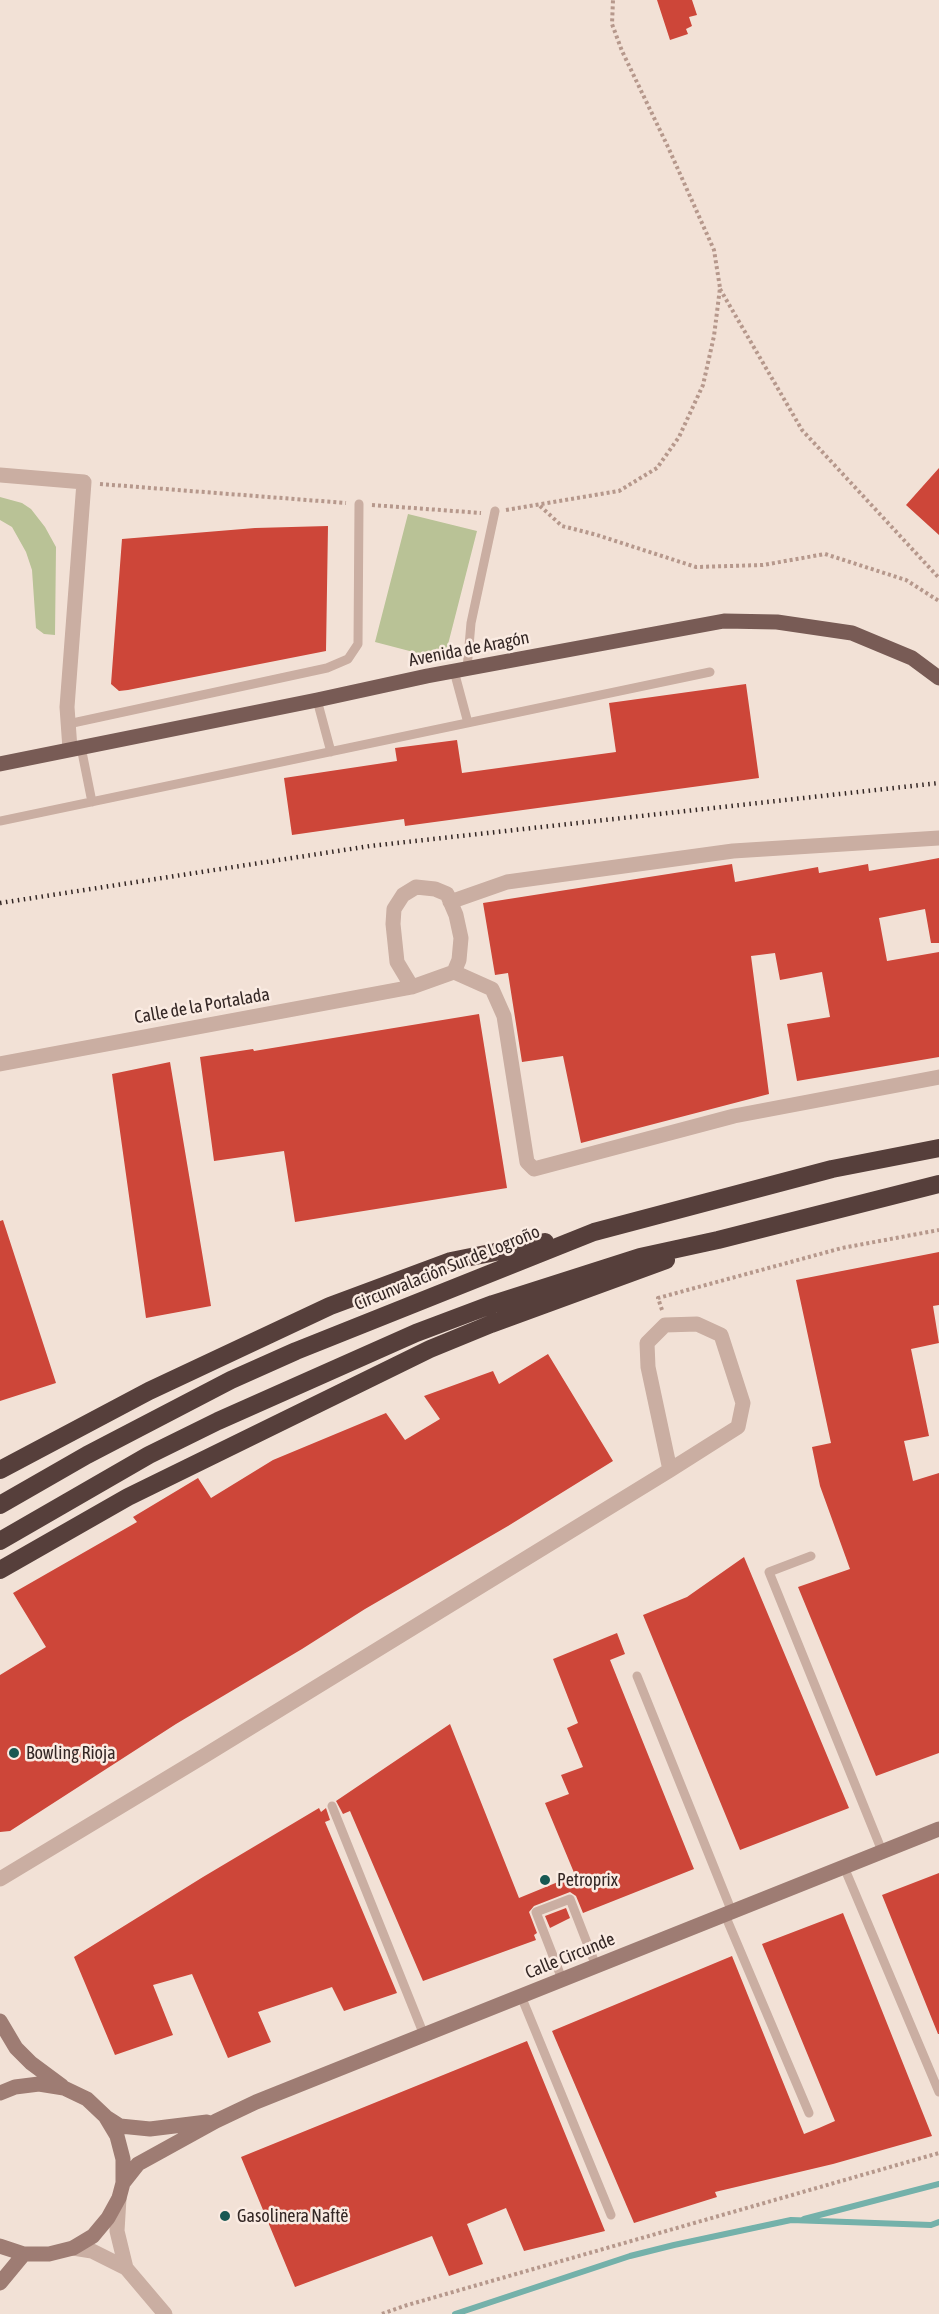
<!DOCTYPE html>
<html>
<head>
<meta charset="utf-8">
<style>
  body { margin:0 }
  canvas { display:block; background:#f2e1d6 }
</style>
</head>
<body>
<canvas width="939" height="2314"></canvas>
<script>
const g = document.querySelector('canvas').getContext('2d');
g.lineJoin = 'round';
function paint(path, color) { g.fillStyle = color; g.fill(path, 'evenodd'); }
const toPath = rows => new Path2D(rows.map(r => 'M' + r).join(''));
function strokePath(path, color, width, dash) { g.strokeStyle = color; g.lineWidth = width; g.lineCap = dash ? 'butt' : 'round'; g.setLineDash(dash || []); g.stroke(path); }
function label(font, color, halo, rows, align = 'center') {
  g.font = font + ' "Asap Condensed",sans-serif'; g.lineWidth = 5; g.setLineDash([]); g.textBaseline = 'middle'; g.strokeStyle = halo; g.fillStyle = color; for (const [text, x, y, turn = 0] of rows) {
    g.save(); g.translate(x, y); g.rotate((+turn || 0) * Math.PI / 180); g.textAlign = isNaN(turn) ? turn : align; if (halo) g.strokeText(text, 0, 0); g.fillText(text, 0, 0); g.restore();
  }
}
const green = toPath([
  [0,497,22,503,31,509,45,527,56,547,55,635,44,634,36,628,32,570,26,552,12,527,0,520],
  [408,514,477,531,444,660,375,642]
]);
const stream = toPath([
  [804,2219,939,2184],
  [455,2314,630,2256,674,2245,791,2220,931,2225,939,2222]
]);
const building = toPath([
  [657,0,692,0,697,15,689,17,692,26,686,29,688,34,670,40],
  [939,468,939,535,906,505],
  [328,526,326,651,128,690,119,691,111,684,122,539,255,528],
  [746,684,759,778,405,826,404,819,292,835,284,778,397,761,395,748,457,740,462,773,616,752,609,703],
  [939,858,939,943,931,943,925,909,879,918,887,961,939,952,939,1057,797,1081,787,1024,830,1017,822,972,780,980,775,953,751,956,769,1094,581,1143,563,1056,522,1062,508,973,495,975,483,903,732,864,735,882,818,867,819,873,868,864,869,871],
  [479,1014,507,1188,295,1222,284,1151,214,1161,200,1057,253,1049,254,1051],
  [170,1062,211,1306,146,1318,112,1074],
  [3,1220,56,1383,0,1401,0,1221],
  [939,1252,939,1305,933,1306,939,1343,911,1349,929,1436,904,1441,913,1481,939,1473,939,1753,876,1776,798,1587,850,1569,820,1486,812,1447,831,1443,796,1280],
  [548,1354,613,1461,508,1526,365,1609,302,1649,176,1724,10,1831,0,1832,0,1675,46,1647,13,1593,137,1522,133,1517,198,1478,211,1498,273,1460,386,1413,405,1440,440,1419,424,1396,493,1371,499,1384],
  [744,1557,849,1808,740,1850,643,1615,687,1597],
  [617,1633,625,1654,610,1660,694,1869,583,1913,576,1896,570,1892,534,1906,529,1912,537,1933,534,1935,536,1940,423,1981,350,1811,343,1814,336,1801,450,1724,519,1898,575,1875,545,1803,569,1794,561,1775,583,1767,567,1728,578,1723,553,1659],
  [319,1808,321,1812,326,1808,330,1820,325,1822,397,1993,344,2011,332,1987,258,2012,271,2042,228,2058,192,1974,153,1985,173,2035,115,2055,74,1957,203,1877],
  [939,1873,939,2034,938,2034,882,1895],
  [566,1908,570,1918,550,1928,545,1916],
  [843,1913,932,2136,833,2164,715,2192,717,2197,634,2223,552,2031,732,1956,804,2134,819,2128,835,2121,762,1944],
  [527,2041,605,2231,524,2251,506,2208,467,2224,483,2264,449,2276,432,2236,295,2287,241,2157]
]);
const path = toPath([
  [720,289,802,430,939,578],
  [100,484,346,503],
  [372,505,481,513],
  [540,506,562,526,597,535,696,567,763,565,825,554,906,580,939,601],
  [506,510,619,491,657,468,679,437,703,385,714,336,720,288,714,250,668,147,622,51,612,24,613,0],
  [662,1310,658,1298,842,1248,939,1230],
  [382,2314,404,2306,939,2153]
]);
const service = toPath([
  [467,669,471,623,495,511],
  [454,671,468,723],
  [317,700,331,752],
  [68,724,327,668,348,659,358,644,359,504],
  [81,747,92,802],
  [0,821,710,672],
  [811,1556,769,1572,882,1851],
  [637,1676,732,1912],
  [332,1806,424,2035],
  [844,1867,939,2092],
  [725,1915,809,2113],
  [562,1979,536,1912,570,1899,596,1966],
  [521,1996,611,2215]
]);
const minor = toPath([
  [0,475,84,482,67,707,70,749],
  [450,902,507,882,733,851,939,838],
  [454,972,492,989,504,1016,527,1162,534,1169,734,1116,939,1077],
  [0,1064,412,987,454,972,459,960,461,938,456,915,447,894,435,889,416,887,403,895,394,909,393,924,397,962,412,987],
  [0,1879,204,1756,670,1470,738,1427,743,1403,721,1335,697,1324,665,1325,647,1343,648,1367,670,1470],
  [119,2198,117,2231,126,2268],
  [73,2248,92,2251,126,2268,165,2314]
]);
const secondary = toPath([
  [0,2021,16,2048,31,2063,62,2086],
  [0,2093,15,2087,39,2084,64,2088,87,2099,105,2116,117,2136,123,2159,123,2183,119,2198,108,2218,93,2236,73,2248,49,2254,24,2254,0,2246],
  [106,2117,120,2126,150,2129,207,2122],
  [123,2183,138,2164,216,2121,256,2102,939,1829],
  [0,2283,24,2254]
]);
const primary = toPath([
  [0,764,317,700,427,676,724,621,777,622,852,633,912,658,939,678]
]);
const motorway = toPath([
  [0,1470,149,1391,330,1306,451,1261,545,1242],
  [0,1505,87,1455,231,1380,296,1351,594,1232,832,1169,939,1148],
  [0,1541,149,1455,218,1421,416,1333,493,1304,640,1257,718,1240,939,1184],
  [0,1570,128,1497,430,1349,491,1324,666,1260]
]);
const rail = toPath([
  [0,903,370,846,939,783]
]);
const markers = [
  [14,1753,6,"#185852"],
  [545,1880,6,"#185852"],
  [225,2216,6,"#185852"]
];
const streetNames = [
  ["Avenida de Aragón",469,649,-11],
  ["Calle de la Portalada",202,1006,-10],
  ["Circunvalación Sur de Logroño",447,1268,-22],
  ["Calle Circunde",570,1956,-22]
];
const poiNames = [
  ["Bowling Rioja",26,1753],
  ["Petroprix",557,1880],
  ["Gasolinera Naftë",237,2216]
];
paint(green, '#b9c296');
strokePath(stream, '#74b1aa', 6);
paint(building, '#cd4639');
strokePath(path, '#b6988c', 4, [3, 3]);
strokePath(service, '#caaea2', 9);
strokePath(minor, '#caaea2', 15);
strokePath(secondary, '#9e7c73', 15);
strokePath(primary, '#785b55', 15);
strokePath(motorway, '#563f3b', 18);
strokePath(rail, '#342725', 4.5, [1.5, 4.5]);
for (const [x, y, r, color] of markers) { const dot = new Path2D(); dot.arc(x, y, r, 0, 2 * Math.PI); g.fillStyle = color; g.fill(dot); strokePath(dot, '#faebe2', 2); }
label('18px', '#342725', '#faebe2', streetNames);
label('18px', '#342725', '#faebe2', poiNames, 'left');
</script>
</body>
</html>
